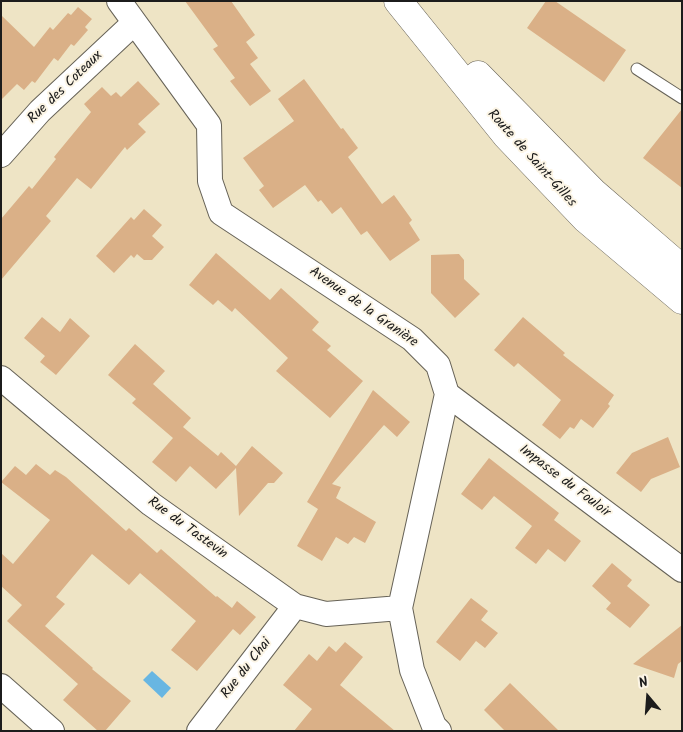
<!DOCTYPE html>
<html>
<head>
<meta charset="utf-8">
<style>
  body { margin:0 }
  #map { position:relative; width:683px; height:732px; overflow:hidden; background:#eee4c5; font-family:Kalam,sans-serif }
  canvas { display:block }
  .frame { position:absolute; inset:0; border:2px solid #1c1c1c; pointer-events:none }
  .north { position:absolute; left:623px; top:672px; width:50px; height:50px; -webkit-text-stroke:4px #fcf5e5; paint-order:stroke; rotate:342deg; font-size:14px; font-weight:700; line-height:20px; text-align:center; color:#1c1c1c }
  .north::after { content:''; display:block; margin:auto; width:18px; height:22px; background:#1c1c1c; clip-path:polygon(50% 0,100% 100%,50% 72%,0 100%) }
</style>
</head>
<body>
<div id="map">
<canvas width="683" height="732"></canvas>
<div class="frame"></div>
<div class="north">N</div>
</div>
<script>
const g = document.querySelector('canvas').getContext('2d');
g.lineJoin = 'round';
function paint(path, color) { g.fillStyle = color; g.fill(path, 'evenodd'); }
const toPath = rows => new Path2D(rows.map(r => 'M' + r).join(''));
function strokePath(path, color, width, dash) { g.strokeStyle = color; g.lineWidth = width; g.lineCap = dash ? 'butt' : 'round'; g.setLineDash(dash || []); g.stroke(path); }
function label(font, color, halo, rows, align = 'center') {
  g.font = font + ' Kalam,sans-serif'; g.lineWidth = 4; g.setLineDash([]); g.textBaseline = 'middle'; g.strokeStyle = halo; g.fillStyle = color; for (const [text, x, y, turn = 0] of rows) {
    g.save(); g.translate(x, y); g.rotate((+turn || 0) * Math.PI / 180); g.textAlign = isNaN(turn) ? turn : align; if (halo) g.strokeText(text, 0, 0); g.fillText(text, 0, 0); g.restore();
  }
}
const water = toPath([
  [152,671,171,688,162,698,143,680]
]);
const building = toPath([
  [185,1,231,1,255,35,246,42,258,58,250,64,271,91,250,106,230,81,235,78,213,49,218,46],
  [546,1,555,1,626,50,604,82,527,28],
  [78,7,92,19,85,27,88,30,74,46,71,44,58,61,54,58,35,83,32,81,24,90,17,84,1,100,1,15,34,47,50,27,53,30,68,13,71,15],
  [304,79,341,129,343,128,358,148,348,157,382,204,394,195,412,220,409,223,420,240,390,261,367,231,361,235,341,207,332,214,321,200,318,202,305,185,273,208,259,190,264,186,243,158,294,121,278,99],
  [138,81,160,104,138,124,146,132,127,150,125,147,91,189,77,178,46,216,51,221,1,280,1,219,29,186,32,189,56,159,54,157,91,112,84,104,102,87,111,96,116,92,121,97],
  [682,109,682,188,643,158],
  [144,209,162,225,152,236,164,247,152,260,144,260,137,254,134,258,131,255,114,273,96,256,131,217,134,220],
  [216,253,270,300,281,288,319,322,312,330,331,346,327,350,363,381,330,418,276,371,288,358,235,308,232,312,218,300,213,305,189,285],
  [459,254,464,260,464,279,480,294,455,318,431,293,431,255],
  [42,317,60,332,70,318,90,336,56,375,40,362,45,356,24,338],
  [523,317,565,353,563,355,614,395,608,404,610,406,593,428,581,419,574,429,570,427,560,439,542,425,561,400,518,363,514,367,494,350],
  [135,344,165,371,153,384,191,418,183,427,218,456,221,452,236,466,252,446,283,473,274,483,268,483,239,516,236,468,216,489,190,466,176,482,152,462,173,438,132,403,136,399,108,375],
  [373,390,410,422,397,437,384,425,332,484,341,487,336,498,376,522,365,543,354,537,348,544,336,537,322,561,297,546,318,509,307,502],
  [668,437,680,467,651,479,641,492,616,473,632,453],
  [489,458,559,513,554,520,581,541,565,562,548,549,536,564,515,548,532,526,494,496,482,510,461,494],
  [36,464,50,475,55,470,66,477,126,531,129,528,157,553,161,549,216,597,217,596,232,608,237,601,256,617,240,635,233,629,197,671,171,650,196,621,140,573,129,585,92,554,56,597,65,604,45,626,93,668,92,669,131,701,105,731,98,731,63,700,78,684,7,621,22,605,1,586,1,553,13,564,50,520,1,482,15,466,26,475],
  [612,563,632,580,627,586,650,605,630,628,606,609,611,603,592,586],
  [471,598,488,611,481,620,498,633,485,648,476,641,460,661,436,642],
  [682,625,682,661,678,664,674,678,633,664],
  [345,642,363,657,340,685,395,731,294,731,312,709,283,685,309,654,317,661,329,646,336,652],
  [510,683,559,731,505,731,484,710]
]);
const service = toPath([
  [637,69,682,98]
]);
const minor = toPath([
  [119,1,209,125,210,181,221,213,412,339,438,365,447,394,400,608,412,670,434,726,439,731],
  [1,155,40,111,134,23],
  [1,378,151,504,295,606,326,614,400,608],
  [447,394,682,570],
  [1,686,52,731],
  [199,731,295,606]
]);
const secondary = toPath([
  [398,1,506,135,586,219,682,300],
  [478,75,593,192,682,269]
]);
const streetNames = [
  ["Rue des Coteaux",66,88,-44],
  ["Route de Saint-Gilles",531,159,48],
  ["Avenue de la Granière",363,308,35],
  ["Impasse du Fouloir",564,482,37],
  ["Rue du Tastevin",187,529,36],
  ["Rue du Chai",247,669,-52]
];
paint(water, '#68b6e2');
paint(building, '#dab087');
strokePath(service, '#666257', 13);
strokePath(minor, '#666257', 26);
strokePath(secondary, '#666257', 29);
strokePath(service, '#fff', 11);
strokePath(minor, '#fff', 24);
strokePath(secondary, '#fff', 28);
label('14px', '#1c1c1c', '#fcf5e5', streetNames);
</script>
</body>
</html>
